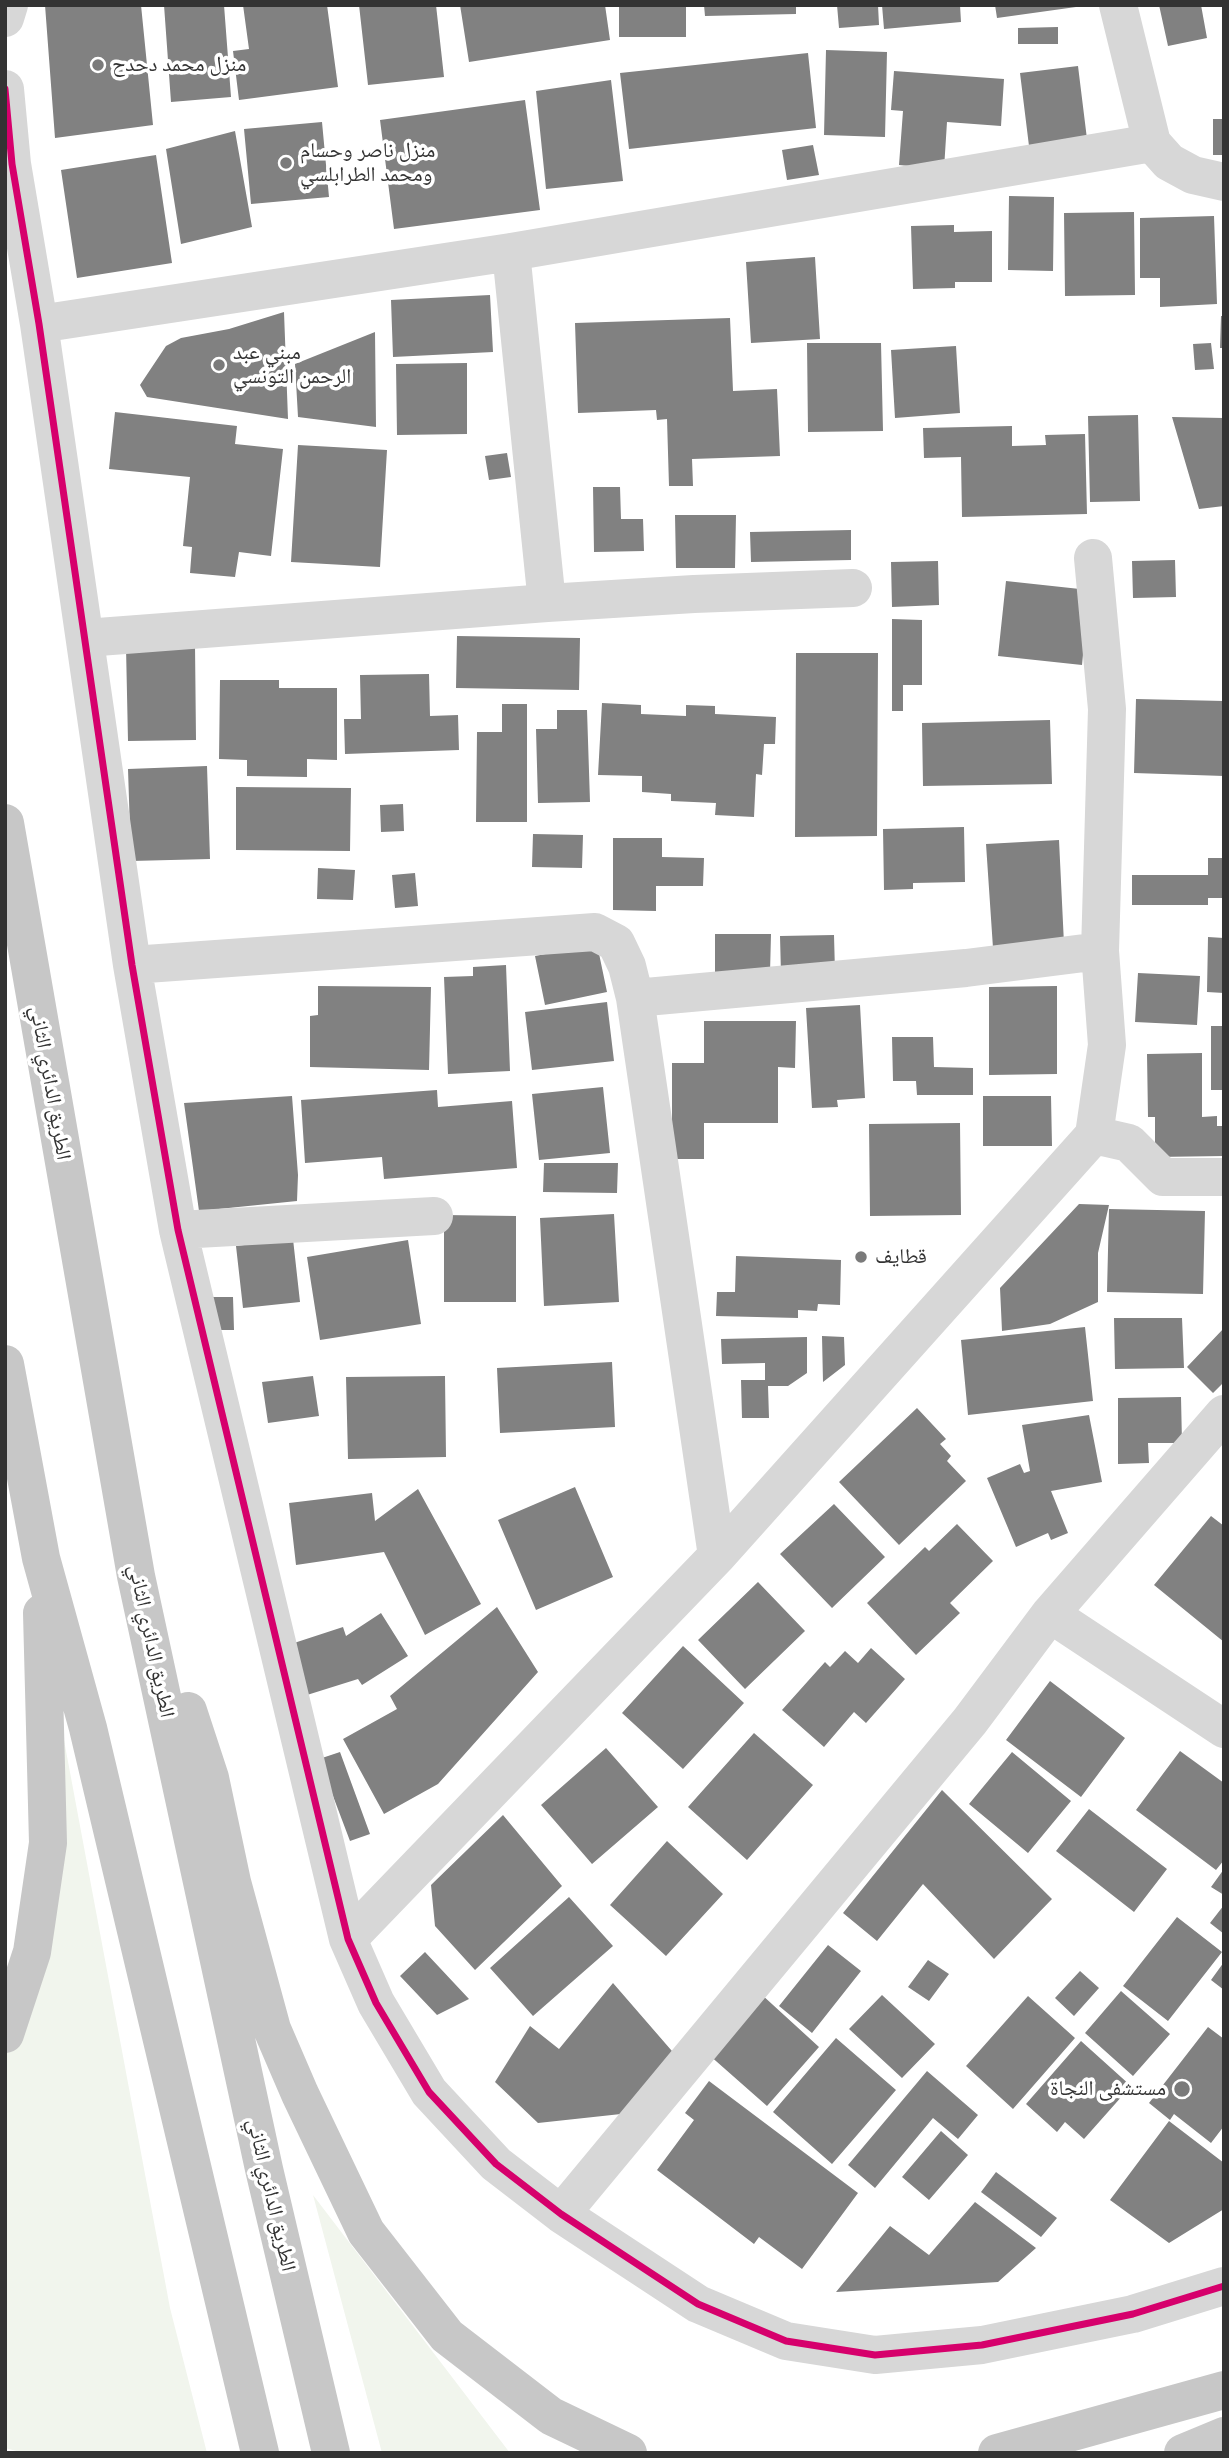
<!DOCTYPE html>
<html>
<head>
<meta charset="utf-8">
<style>
  body { margin:0 }
  #map { position:relative; width:1229px; height:2458px; overflow:hidden; background:#fff; font-family:Karla,sans-serif }
  canvas { display:block }
  .frame { position:absolute; inset:0; border:7px solid #333; pointer-events:none }
</style>
</head>
<body>
<div id="map">
<canvas width="1229" height="2458"></canvas>
<div class="frame"></div>
</div>
<script>
const g = document.querySelector('canvas').getContext('2d');
g.lineJoin = 'round';
function paint(path, color) { g.fillStyle = color; g.fill(path, 'evenodd'); }
const toPath = rows => new Path2D(rows.map(r => 'M' + r).join(''));
function strokePath(path, color, width, dash) { g.strokeStyle = color; g.lineWidth = width; g.lineCap = dash ? 'butt' : 'round'; g.setLineDash(dash || []); g.stroke(path); }
function label(font, color, halo, rows, align = 'center') {
  g.font = font + ' Karla,"Noto Naskh Arabic",sans-serif'; g.lineWidth = 7; g.setLineDash([]); g.textBaseline = 'middle'; g.strokeStyle = halo; g.fillStyle = color; for (const [text, x, y, turn = 0] of rows) {
    g.save(); g.translate(x, y); g.rotate((+turn || 0) * Math.PI / 180); g.textAlign = isNaN(turn) ? turn : align; if (halo) g.strokeText(text, 0, 0); g.fillText(text, 0, 0); g.restore();
  }
}
const green = toPath([
  [58,1708,170,2308,207,2453,24,2453,5,2448,5,2034],
  [313,2195,510,2453,382,2453]
]);
const building = toPath([
  [45,5,141,5,153,125,55,138],
  [164,5,224,5,231,97,171,102],
  [243,5,327,5,338,87,239,100,233,51,249,49],
  [359,5,436,5,444,77,368,85],
  [460,5,605,5,610,40,469,62],
  [619,5,686,5,686,37,619,37],
  [704,5,796,5,796,14,705,16],
  [837,5,878,5,879,25,839,28],
  [882,5,960,5,961,22,884,29],
  [995,5,1076,5,1076,7,997,18],
  [1159,5,1201,5,1207,38,1168,46],
  [1058,27,1058,44,1018,44,1018,28],
  [826,50,887,52,885,137,824,135],
  [808,53,816,128,629,149,620,73],
  [1078,66,1087,139,1029,146,1020,73],
  [894,71,1004,79,1001,126,947,122,944,169,899,165,903,111,891,110],
  [611,80,623,181,546,189,536,91],
  [525,100,540,210,394,229,380,120],
  [1213,119,1224,119,1224,155,1213,155],
  [322,122,329,197,251,204,244,129],
  [235,131,252,227,181,244,166,149],
  [813,145,819,175,787,180,782,150],
  [156,155,172,263,77,278,61,170],
  [1009,196,1054,197,1053,271,1008,270],
  [1134,212,1135,295,1065,296,1064,213],
  [1214,216,1217,304,1160,307,1160,278,1140,278,1140,218],
  [954,225,954,232,992,231,992,282,955,282,955,288,913,289,911,226],
  [815,257,820,339,751,343,746,262],
  [490,295,493,352,393,357,391,300],
  [284,312,288,419,147,397,140,385,166,346,181,338,229,329],
  [1221,316,1224,316,1224,348,1220,348],
  [730,318,733,391,777,389,780,456,692,459,693,486,669,486,667,419,657,420,656,410,578,413,575,323],
  [375,332,376,427,298,417,295,364],
  [807,343,881,343,883,431,808,432],
  [1211,343,1214,369,1195,370,1193,344],
  [956,346,960,413,895,418,891,350],
  [467,363,467,434,397,435,396,364],
  [115,412,237,426,235,444,283,449,271,556,239,552,235,577,190,573,192,547,183,546,190,477,109,469],
  [1138,415,1140,501,1090,502,1088,416],
  [1172,417,1224,418,1224,506,1199,509],
  [1012,426,1012,446,1046,445,1045,435,1085,434,1087,514,962,517,961,457,924,458,923,428],
  [298,445,387,450,380,567,291,562],
  [507,453,511,477,489,480,485,456],
  [593,487,620,487,621,519,643,519,644,551,594,552],
  [675,515,736,515,735,568,676,568],
  [851,530,851,560,751,562,750,532],
  [1175,560,1176,597,1133,598,1132,561],
  [938,561,939,605,892,607,891,562],
  [1006,581,1089,590,1082,665,998,656],
  [892,619,922,620,922,685,903,685,903,711,892,711],
  [457,636,580,638,579,690,456,688],
  [195,645,196,740,128,741,126,647],
  [796,653,878,653,877,836,795,837],
  [429,674,430,716,458,715,459,750,345,754,344,719,361,719,360,675],
  [220,680,279,680,279,688,337,688,337,760,307,759,307,777,247,776,247,760,219,759],
  [1136,699,1224,701,1224,776,1134,773],
  [602,703,641,705,641,714,686,716,686,705,715,706,715,714,776,717,775,744,764,744,762,775,756,774,754,817,715,815,716,803,671,801,671,794,642,792,642,776,598,775],
  [502,704,527,704,527,822,476,822,477,732,502,732],
  [557,710,587,710,590,802,538,803,536,729,557,729],
  [1050,720,1052,784,923,786,922,723],
  [207,766,210,859,131,861,128,769],
  [236,787,351,788,350,851,236,850],
  [403,804,404,831,381,832,380,805],
  [964,827,965,882,913,883,913,889,884,890,883,829],
  [533,834,583,835,582,868,532,867],
  [613,838,662,838,662,857,704,858,703,886,656,886,656,911,613,910],
  [1059,840,1064,944,993,948,986,844],
  [1208,858,1224,858,1224,898,1208,898,1208,905,1132,905,1132,875,1208,875],
  [318,868,355,870,353,900,317,899],
  [415,873,418,906,395,908,392,875],
  [715,934,771,934,770,973,715,972],
  [834,935,835,972,781,974,780,936],
  [1208,937,1224,938,1224,993,1207,992],
  [597,944,607,992,545,1005,535,956],
  [506,965,510,1071,448,1074,444,977,473,976,473,967],
  [1138,973,1200,976,1197,1025,1135,1022],
  [318,986,431,987,429,1070,310,1067,310,1016,318,1015],
  [1057,986,1057,1074,989,1075,989,987],
  [607,1002,614,1061,532,1070,525,1012],
  [860,1005,865,1098,837,1100,838,1107,812,1108,806,1008],
  [704,1021,796,1021,795,1068,778,1067,778,1123,704,1123,704,1159,672,1159,672,1063,704,1063],
  [1211,1026,1224,1026,1224,1090,1211,1090],
  [892,1037,933,1037,934,1067,973,1068,973,1095,917,1095,916,1081,893,1081],
  [1202,1053,1202,1117,1217,1116,1217,1126,1224,1126,1224,1156,1155,1157,1155,1117,1148,1117,1147,1054],
  [603,1087,610,1153,539,1160,532,1094],
  [437,1090,438,1107,512,1101,517,1168,384,1179,382,1157,305,1163,301,1100],
  [292,1096,298,1175,297,1201,199,1211,184,1103],
  [983,1096,1051,1096,1052,1146,983,1146],
  [960,1123,961,1215,870,1216,869,1124],
  [544,1163,618,1163,617,1193,543,1192],
  [1079,1204,1109,1205,1098,1253,1098,1302,1050,1324,1002,1331,1000,1288],
  [1109,1209,1205,1211,1203,1294,1107,1292],
  [614,1214,619,1302,544,1306,540,1218],
  [444,1215,516,1216,516,1302,444,1302],
  [293,1239,300,1302,243,1308,236,1246],
  [408,1240,421,1324,320,1340,307,1257],
  [736,1256,841,1260,840,1305,818,1304,817,1311,798,1310,798,1318,716,1316,717,1292,735,1292],
  [208,1297,233,1297,234,1330,209,1330],
  [1114,1318,1182,1318,1184,1368,1115,1369],
  [1085,1327,1093,1401,968,1415,961,1340],
  [1224,1328,1224,1382,1213,1393,1187,1367],
  [822,1336,844,1337,845,1365,823,1382],
  [807,1337,807,1373,788,1386,768,1386,769,1418,742,1418,741,1380,765,1380,765,1363,722,1364,721,1339],
  [612,1362,615,1427,500,1433,497,1368],
  [313,1376,319,1416,268,1423,262,1382],
  [445,1376,446,1457,348,1459,346,1377],
  [1181,1397,1182,1443,1148,1443,1149,1463,1118,1464,1118,1398],
  [917,1408,946,1439,940,1444,951,1456,947,1461,966,1481,899,1545,839,1482],
  [1089,1415,1102,1482,1051,1491,1068,1533,1051,1540,1048,1533,1016,1547,987,1478,1020,1464,1024,1473,1030,1471,1022,1425],
  [575,1487,613,1577,536,1610,498,1520],
  [418,1489,481,1604,425,1635,384,1552,296,1565,289,1503,372,1493,375,1521],
  [834,1504,885,1557,832,1608,780,1554],
  [1211,1516,1224,1526,1224,1642,1154,1585],
  [957,1524,993,1561,950,1603,960,1613,916,1655,867,1603,925,1547,929,1551],
  [758,1582,805,1631,745,1689,698,1640],
  [497,1607,538,1672,438,1784,384,1814,343,1739,397,1709,390,1696],
  [381,1613,408,1656,362,1685,358,1679,307,1695,291,1644,343,1627,346,1636],
  [683,1646,744,1703,683,1769,622,1713],
  [871,1648,905,1679,866,1723,854,1712,824,1747,782,1710,825,1662,830,1667,845,1651,858,1663],
  [1050,1681,1125,1738,1081,1797,1006,1740],
  [754,1733,813,1785,747,1860,688,1807],
  [606,1748,658,1807,592,1864,541,1805],
  [1180,1751,1224,1783,1224,1860,1216,1870,1136,1810],
  [340,1752,370,1834,350,1841,319,1759],
  [1012,1752,1071,1801,1028,1853,969,1804],
  [942,1790,1052,1899,994,1959,923,1884,877,1941,843,1913],
  [1089,1809,1167,1869,1134,1912,1056,1851],
  [503,1815,562,1886,475,1970,435,1926,431,1885],
  [667,1841,723,1894,666,1956,610,1905],
  [1224,1869,1224,1895,1211,1887],
  [569,1897,613,1946,533,2016,490,1968],
  [1224,1905,1224,1934,1210,1923],
  [1177,1917,1222,1952,1168,2021,1123,1986],
  [828,1945,861,1971,812,2033,779,2006],
  [425,1952,469,1999,437,2015,400,1976],
  [928,1960,949,1974,929,2001,908,1987],
  [1224,1962,1224,1990,1211,1980],
  [1080,1971,1099,1988,1074,2016,1055,1998],
  [613,1983,678,2058,621,2114,538,2123,495,2082,530,2026,559,2049],
  [1121,1991,1170,2034,1133,2076,1085,2033],
  [761,1994,819,2047,767,2106,708,2054],
  [882,1995,935,2044,902,2078,849,2029],
  [1028,1996,1075,2038,1013,2109,966,2066],
  [1208,2027,1224,2039,1224,2126,1211,2143,1174,2114,1170,2120,1149,2103],
  [836,2038,896,2090,832,2164,773,2112],
  [1081,2041,1131,2086,1084,2139,1065,2122,1057,2132,1026,2104],
  [927,2071,978,2115,958,2139,933,2118,875,2188,848,2165],
  [709,2081,858,2193,802,2269,759,2237,754,2244,657,2170,694,2120,685,2113],
  [1169,2121,1224,2163,1224,2209,1169,2243,1110,2200],
  [941,2131,968,2155,929,2200,902,2177],
  [996,2172,1057,2218,1041,2237,981,2192],
  [975,2202,1036,2248,998,2282,836,2292,890,2226,929,2255]
]);
const minor = toPath([
  [1118,5,1152,143,1169,162,1193,175,1224,182],
  [5,18,9,5],
  [5,89,12,164,39,324,132,965,178,1230,348,1939,376,2003,429,2092,496,2164,561,2214,698,2304,786,2341,875,2355,982,2345,1133,2314,1224,2286],
  [511,252,547,603],
  [39,324,511,252,1152,143],
  [85,638,547,603,694,594,853,588],
  [132,965,595,932,616,943,627,966,635,998,717,1556],
  [635,998,966,968,1100,951],
  [1094,1135,1129,1143,1163,1177,1224,1177],
  [178,1230,434,1216],
  [1050,1614,1224,1729],
  [348,1939,717,1556,1094,1135,1107,1045,1100,951,1107,709,1093,558],
  [561,2214,970,1721,1050,1614,1224,1414]
]);
const primary = toPath([
  [1183,2453,1224,2436]
]);
const trunk = toPath([
  [5,823,136,1576,264,2169,331,2453],
  [5,1364,41,1558,88,1728,260,2453],
  [188,1711,210,1778,232,1882,272,2029,300,2094,366,2232,447,2336,551,2416,628,2453],
  [5,2034,32,1952,48,1843,42,1613],
  [997,2453,1224,2390]
]);
const cycleway = toPath([
  [5,89,12,164,39,324,132,965,178,1230,348,1939,376,2003,429,2092,496,2164,561,2214,698,2304,786,2341,875,2355,982,2345,1133,2314,1224,2286]
]);
const markers = [
  [98,65,7,"#7a7a7a"],
  [286,163,7,"#7a7a7a"],
  [219,365,7,"#7a7a7a"],
  [861,1257,7,"#7a7a7a"],
  [1182,2089,9,"#7a7a7a"]
];
const poiNames = [
  ["منزل محمد دحدح",112,65],
  ["منزل ناصر وحسام",300,151],
  ["ومحمد الطرابلسي",300,175],
  ["مبني عبد",233,353],
  ["الرحمن التونسي",233,377],
  ["قطايف",875,1257],
  ["مستشفى النجاة",1166,2089,"right"]
];
const streetNames = [
  ["الطريق الدائري الثاني",50,1083,80],
  ["الطريق الدائري الثاني",151,1641,78],
  ["الطريق الدائري الثاني",271,2195,77]
];
paint(green, '#f1f5ed');
paint(building, '#818181');
strokePath(minor, '#d7d7d7', 38);
strokePath(primary, '#cacaca', 38);
strokePath(trunk, '#c7c7c7', 38);
strokePath(cycleway, '#d6006c', 7);
for (const [x, y, r, color] of markers) { const dot = new Path2D(); dot.arc(x, y, r, 0, 2 * Math.PI); g.fillStyle = color; g.fill(dot); strokePath(dot, '#fff', 2.5); }
label('21px', '#333', '#fff', poiNames, 'left');
label('21px', '#333', '#fff', streetNames);
</script>
</body>
</html>
